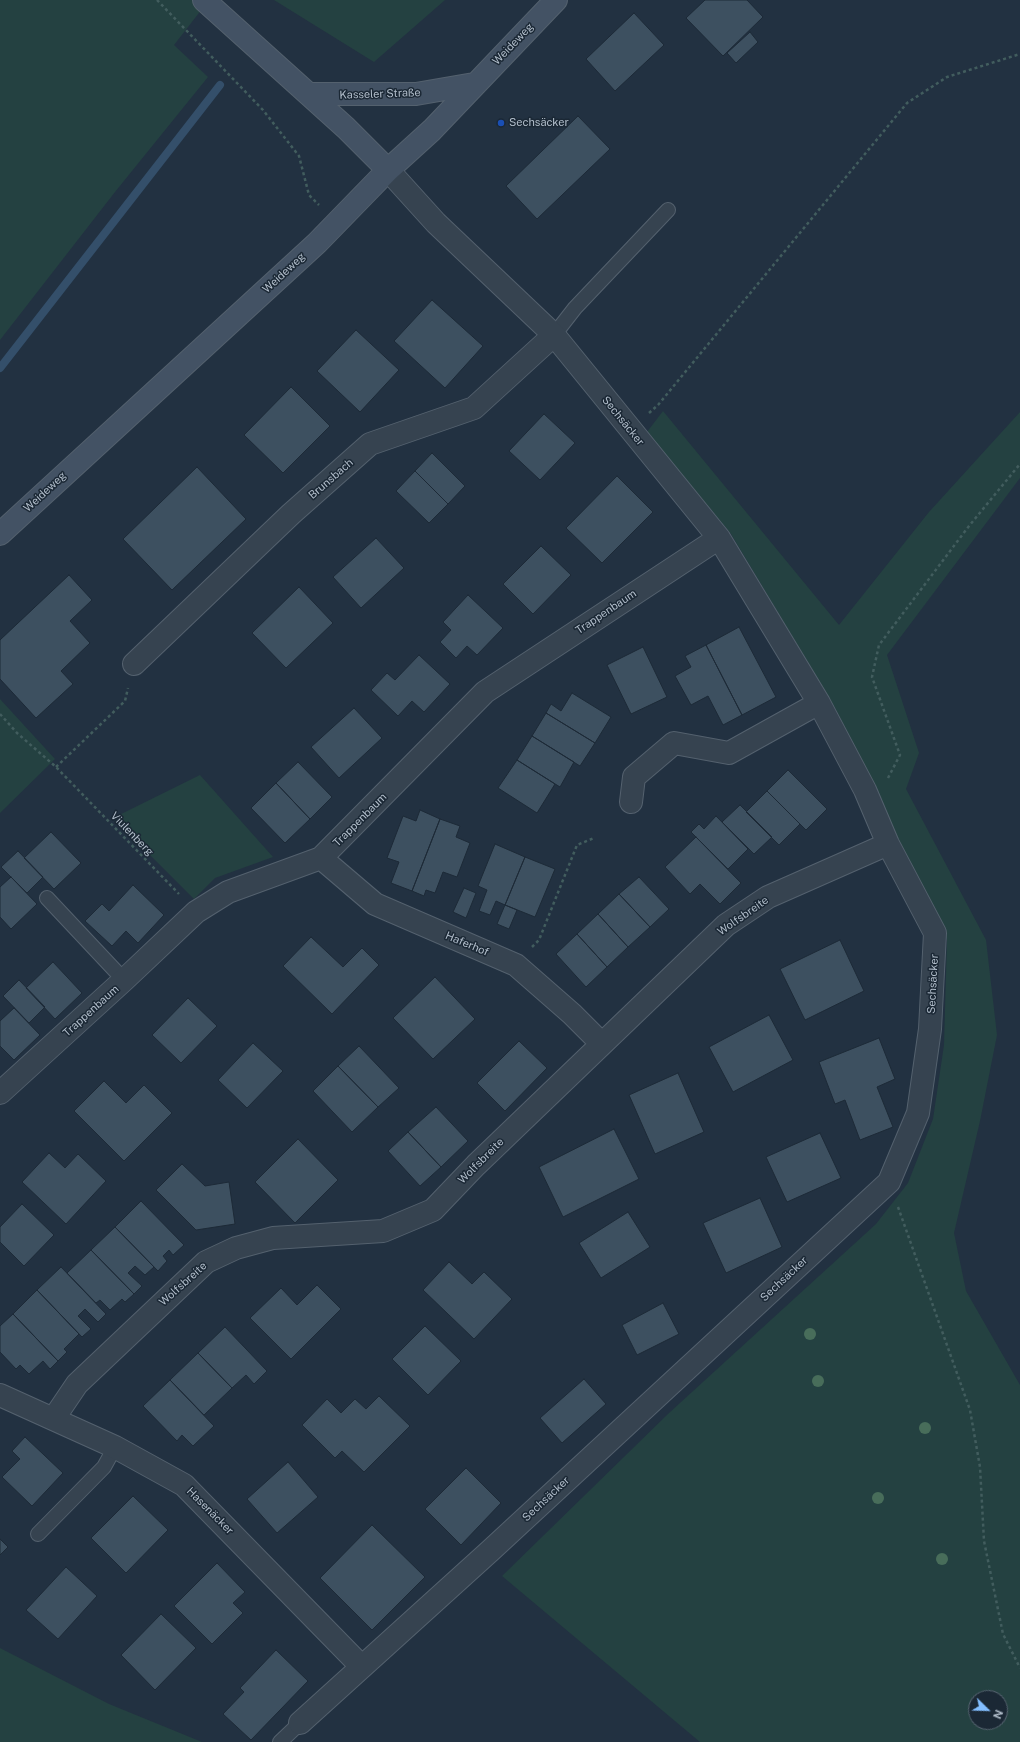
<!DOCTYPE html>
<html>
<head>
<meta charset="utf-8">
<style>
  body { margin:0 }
  #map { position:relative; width:1020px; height:1742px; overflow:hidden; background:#223141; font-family:"Public Sans",sans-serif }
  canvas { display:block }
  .north { position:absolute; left:968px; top:1690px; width:40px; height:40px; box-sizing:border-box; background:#1b2835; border:1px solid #576471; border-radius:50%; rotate:113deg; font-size:11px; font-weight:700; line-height:16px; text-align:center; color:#b2becb }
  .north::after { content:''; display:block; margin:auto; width:14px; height:18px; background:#83beff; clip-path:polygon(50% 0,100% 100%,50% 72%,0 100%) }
</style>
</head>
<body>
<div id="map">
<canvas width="1020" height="1742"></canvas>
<div class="north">N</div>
</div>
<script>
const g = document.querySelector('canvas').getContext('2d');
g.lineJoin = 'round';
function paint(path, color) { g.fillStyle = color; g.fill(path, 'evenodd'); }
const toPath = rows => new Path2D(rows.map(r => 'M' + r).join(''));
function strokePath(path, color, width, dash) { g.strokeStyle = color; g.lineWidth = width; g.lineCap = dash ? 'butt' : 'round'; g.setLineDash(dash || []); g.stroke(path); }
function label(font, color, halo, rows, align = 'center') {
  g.font = font + ' "Public Sans",sans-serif'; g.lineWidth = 3; g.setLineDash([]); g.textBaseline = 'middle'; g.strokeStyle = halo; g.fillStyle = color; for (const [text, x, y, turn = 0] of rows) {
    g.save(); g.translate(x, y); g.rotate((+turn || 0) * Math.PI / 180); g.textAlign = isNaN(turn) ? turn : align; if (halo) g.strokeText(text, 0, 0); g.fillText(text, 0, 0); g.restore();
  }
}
const green = toPath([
  [0,0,209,0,174,45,208,77,115,192,0,340],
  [274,0,445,0,374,62],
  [663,411,839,625,929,512,1020,412,1020,478,887,655,919,753,906,789,986,940,997,1035,980,1121,954,1233,966,1291,1020,1385,1020,1742,700,1742,502,1576,669,1413,876,1224,908,1183,933,1119,944,1045,947,940,835,708,731,534,647,432],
  [976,1698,1000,1698,1000,1722,976,1722],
  [0,699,55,759,0,813],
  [200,775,273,857,215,878,194,899,113,818],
  [0,1648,109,1704,202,1742,0,1742]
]);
const stream = toPath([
  [0,368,220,85]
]);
const building = toPath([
  [705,0,747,0,763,17,723,56,686,18,705,0],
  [634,13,664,45,615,91,586,59,634,13],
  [750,32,758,42,736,63,727,53,750,32],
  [578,116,610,149,537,219,506,186,578,116],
  [432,300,483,346,445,388,394,341,432,300],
  [356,330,399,370,360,412,317,371,356,330],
  [291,387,330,426,283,473,244,435,291,387],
  [544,414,575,443,540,480,509,451,544,414],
  [432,453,465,486,448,504,415,471,432,453],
  [197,467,246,519,172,590,123,539,197,467],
  [415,471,448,504,429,523,396,491,415,471],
  [617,476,653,512,602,563,566,528,617,476],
  [376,538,404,568,361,608,333,577,376,538],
  [541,546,571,575,533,614,503,584,541,546],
  [69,575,92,600,70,621,90,643,61,671,73,684,36,718,0,679,0,640,69,575],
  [299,587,333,623,286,668,252,633,299,587],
  [468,595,503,628,477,655,467,646,456,658,440,642,451,630,443,622,468,595],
  [739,627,776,697,742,715,706,645,739,627],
  [706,645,742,715,723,725,708,696,691,705,675,676,691,667,685,656,706,645],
  [643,647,667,697,631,714,607,665,643,647],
  [419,655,450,684,424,712,412,701,398,716,371,690,387,673,395,680,419,655],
  [572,693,611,717,595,743,546,713,551,704,561,711,572,693],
  [354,708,382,738,339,778,311,747,354,708],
  [546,713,595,743,580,766,532,736,546,713],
  [532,736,574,762,560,787,517,760,532,736],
  [517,760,555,784,537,813,498,788,517,760],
  [298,762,332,797,310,819,276,783,298,762],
  [788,770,827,809,806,830,767,791,788,770],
  [276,783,310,819,285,843,251,808,276,783],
  [767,791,800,824,779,845,746,812,767,791],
  [740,805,772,837,754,854,722,822,740,805],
  [420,810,440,819,412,891,391,883,399,862,387,858,403,816,416,821,420,810],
  [716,816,748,849,728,869,691,832,699,824,704,829,716,816],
  [440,819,460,826,456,837,470,843,457,877,443,872,435,893,426,890,424,896,412,891,440,819],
  [51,832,81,863,54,889,24,858,51,832],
  [696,837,741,883,720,904,700,884,690,894,665,867,696,837],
  [495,844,525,857,505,905,496,901,490,915,479,911,487,890,478,886,495,844],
  [18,851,43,877,27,893,1,867,18,851],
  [525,857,555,869,535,917,505,905,525,857],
  [11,877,37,904,11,929,0,917,0,887,11,877],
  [639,877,669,909,650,927,619,894,639,877],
  [133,885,164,915,138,943,126,931,112,946,85,921,102,904,109,911,133,885],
  [464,888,476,893,466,918,453,912,464,888],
  [619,894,650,927,628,947,598,914,619,894],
  [505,905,517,910,509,929,497,924,505,905],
  [598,914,628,947,607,967,577,934,598,914],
  [577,934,607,967,586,987,556,954,577,934],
  [311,937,343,967,362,948,379,965,332,1014,283,966,311,937],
  [840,940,864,991,805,1020,780,969,840,940],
  [53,962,82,993,55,1019,26,988,53,962],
  [435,977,475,1019,433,1059,393,1018,435,977],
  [19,980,45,1007,29,1023,3,996,19,980],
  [188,998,217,1026,181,1063,152,1035,188,998],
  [14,1008,40,1035,14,1060,0,1046,0,1021,14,1008],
  [769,1015,793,1060,733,1092,709,1047,769,1015],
  [879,1038,895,1079,877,1087,893,1127,860,1140,845,1100,835,1104,819,1062,879,1038],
  [519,1041,547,1068,505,1111,477,1083,519,1041],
  [253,1043,283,1071,247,1108,218,1080,253,1043],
  [359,1046,399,1088,378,1107,338,1066,359,1046],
  [338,1066,378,1107,352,1132,313,1091,338,1066],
  [678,1073,704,1132,655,1154,629,1095,678,1073],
  [104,1081,126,1103,144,1085,172,1113,124,1161,74,1111,104,1081],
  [436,1107,468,1141,441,1167,408,1132,436,1107],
  [614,1129,639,1179,563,1217,539,1167,614,1129],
  [408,1132,441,1167,420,1186,388,1151,408,1132],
  [820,1133,841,1178,787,1202,766,1157,820,1133],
  [298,1139,338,1180,295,1223,255,1182,298,1139],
  [49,1153,65,1168,78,1154,106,1181,66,1224,22,1182,49,1153],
  [182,1164,205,1186,229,1182,235,1224,196,1230,156,1190,182,1164],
  [760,1198,782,1247,726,1273,703,1223,760,1198],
  [141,1201,184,1245,173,1255,169,1250,163,1256,167,1261,158,1271,115,1227,141,1201],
  [22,1204,54,1235,24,1266,0,1242,0,1227,22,1204],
  [628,1212,650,1247,601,1278,579,1243,628,1212],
  [115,1227,154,1267,145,1275,135,1266,128,1273,142,1286,134,1294,91,1250,115,1227],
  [91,1250,134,1294,125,1302,122,1299,110,1310,100,1300,96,1303,67,1273,91,1250],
  [449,1262,472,1284,484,1272,512,1299,474,1339,423,1290,449,1262],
  [61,1267,106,1314,98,1322,85,1309,78,1316,91,1329,82,1337,37,1290,61,1267],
  [317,1285,341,1309,291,1359,250,1318,281,1288,297,1305,317,1285],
  [37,1290,79,1334,64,1349,67,1352,58,1361,13,1314,37,1290],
  [663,1303,679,1334,637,1355,622,1325,663,1303],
  [13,1314,58,1361,50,1369,43,1361,29,1374,20,1365,16,1369,0,1352,0,1326,13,1314],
  [425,1326,461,1361,428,1395,392,1359,425,1326],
  [225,1327,267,1371,254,1384,246,1375,232,1388,198,1353,225,1327],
  [198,1353,232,1388,204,1415,170,1380,198,1353],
  [584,1379,606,1404,562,1443,540,1418,584,1379],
  [170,1380,214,1426,193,1446,182,1435,177,1441,143,1406,170,1380],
  [379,1396,410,1426,364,1472,342,1451,335,1458,302,1425,327,1399,341,1413,355,1399,366,1409,379,1396],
  [25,1437,63,1473,32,1506,2,1477,20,1459,12,1451,25,1437],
  [288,1462,318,1497,277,1533,247,1499,288,1462],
  [466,1468,501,1503,461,1545,425,1509,466,1468],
  [133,1496,168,1530,126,1573,91,1538,133,1496],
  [372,1525,425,1577,372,1630,320,1578,372,1525],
  [0,1539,8,1547,0,1555,0,1539],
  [217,1563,245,1592,233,1603,243,1613,212,1644,174,1606,217,1563],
  [66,1567,97,1596,58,1639,26,1610,66,1567],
  [161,1614,196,1648,155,1690,121,1655,161,1614],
  [276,1650,308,1681,251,1740,223,1714,244,1692,240,1688,276,1650]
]);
const path = toPath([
  [157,0,263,110,299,156,309,195,319,205],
  [649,413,658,405,907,103,947,77,1020,54],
  [0,714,17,733,56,767,179,894],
  [56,767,125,701,128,688],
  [888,778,900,755,872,677,879,645,969,526,1020,464],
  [532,947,539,940,577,845,594,838],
  [898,1207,970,1410,980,1467,984,1541,1003,1634,1020,1668]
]);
const service = toPath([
  [554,335,575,308,668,210],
  [47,898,124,980],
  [38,1534,104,1467,115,1447],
  [280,1742,300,1723]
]);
const minor = toPath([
  [134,664,291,514,370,444,474,408,554,335],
  [631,802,634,777,674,743,729,753,819,703],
  [321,858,375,904,516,965,572,1014,602,1044],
  [0,1093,124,980,196,912,228,892,321,858,485,692,719,538],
  [0,1395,115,1447,184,1485,362,1667],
  [54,1418,77,1384,206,1262,236,1248,273,1238,383,1231,433,1210,476,1165,726,925,768,897,888,844],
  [300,1723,490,1551,889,1182,918,1113,930,1029,935,933,888,844,865,790,819,703,719,538,554,335,436,223,388,170]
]);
const secondary = toPath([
  [204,0,346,128,388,170],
  [309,94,416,94,474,84],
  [0,534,317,243,388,170,432,130,556,0]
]);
const trees = [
  [810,1334],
  [818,1381],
  [925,1428],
  [878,1498],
  [942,1559]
];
const markers = [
  [501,123,4,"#1a4fb4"]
];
const streetNames = [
  ["Weideweg",513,44,-46],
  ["Kasseler Straße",380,94,-2],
  ["Weideweg",284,273,-43],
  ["Sechsäcker",623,421,51],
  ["Brunsbach",331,479,-41],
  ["Weideweg",45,492,-43],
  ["Trappenbaum",606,612,-34],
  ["Trappenbaum",360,820,-45],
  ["Viulenberg",132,834,46],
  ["Wolfsbreite",743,916,-35],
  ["Haferhof",467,944,23],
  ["Sechsäcker",933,984,-87],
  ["Trappenbaum",91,1011,-42],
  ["Wolfsbreite",481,1161,-45],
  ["Sechsäcker",784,1279,-43],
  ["Wolfsbreite",183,1284,-42],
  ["Sechsäcker",546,1499,-43],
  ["Hasenäcker",210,1511,45]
];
const poiNames = [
  ["Sechsäcker",509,123]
];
paint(green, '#244141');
strokePath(stream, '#344f6a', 8);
paint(building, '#3d5060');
strokePath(building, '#1d2a37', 1);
strokePath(service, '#54616e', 16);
strokePath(minor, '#54616e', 24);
strokePath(secondary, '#54616e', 24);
strokePath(path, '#425d5e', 2.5, [3, 3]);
strokePath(service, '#364350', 14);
strokePath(minor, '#364350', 22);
strokePath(secondary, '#435264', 22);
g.fillStyle = '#486d5a';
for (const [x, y] of trees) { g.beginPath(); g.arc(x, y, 6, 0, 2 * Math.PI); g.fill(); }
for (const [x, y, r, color] of markers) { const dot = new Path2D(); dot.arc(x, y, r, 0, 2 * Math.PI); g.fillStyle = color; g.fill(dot); strokePath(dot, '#1b2835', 1.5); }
label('11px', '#b2becb', '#1b2835', streetNames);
label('11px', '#b2becb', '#1b2835', poiNames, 'left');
</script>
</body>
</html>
